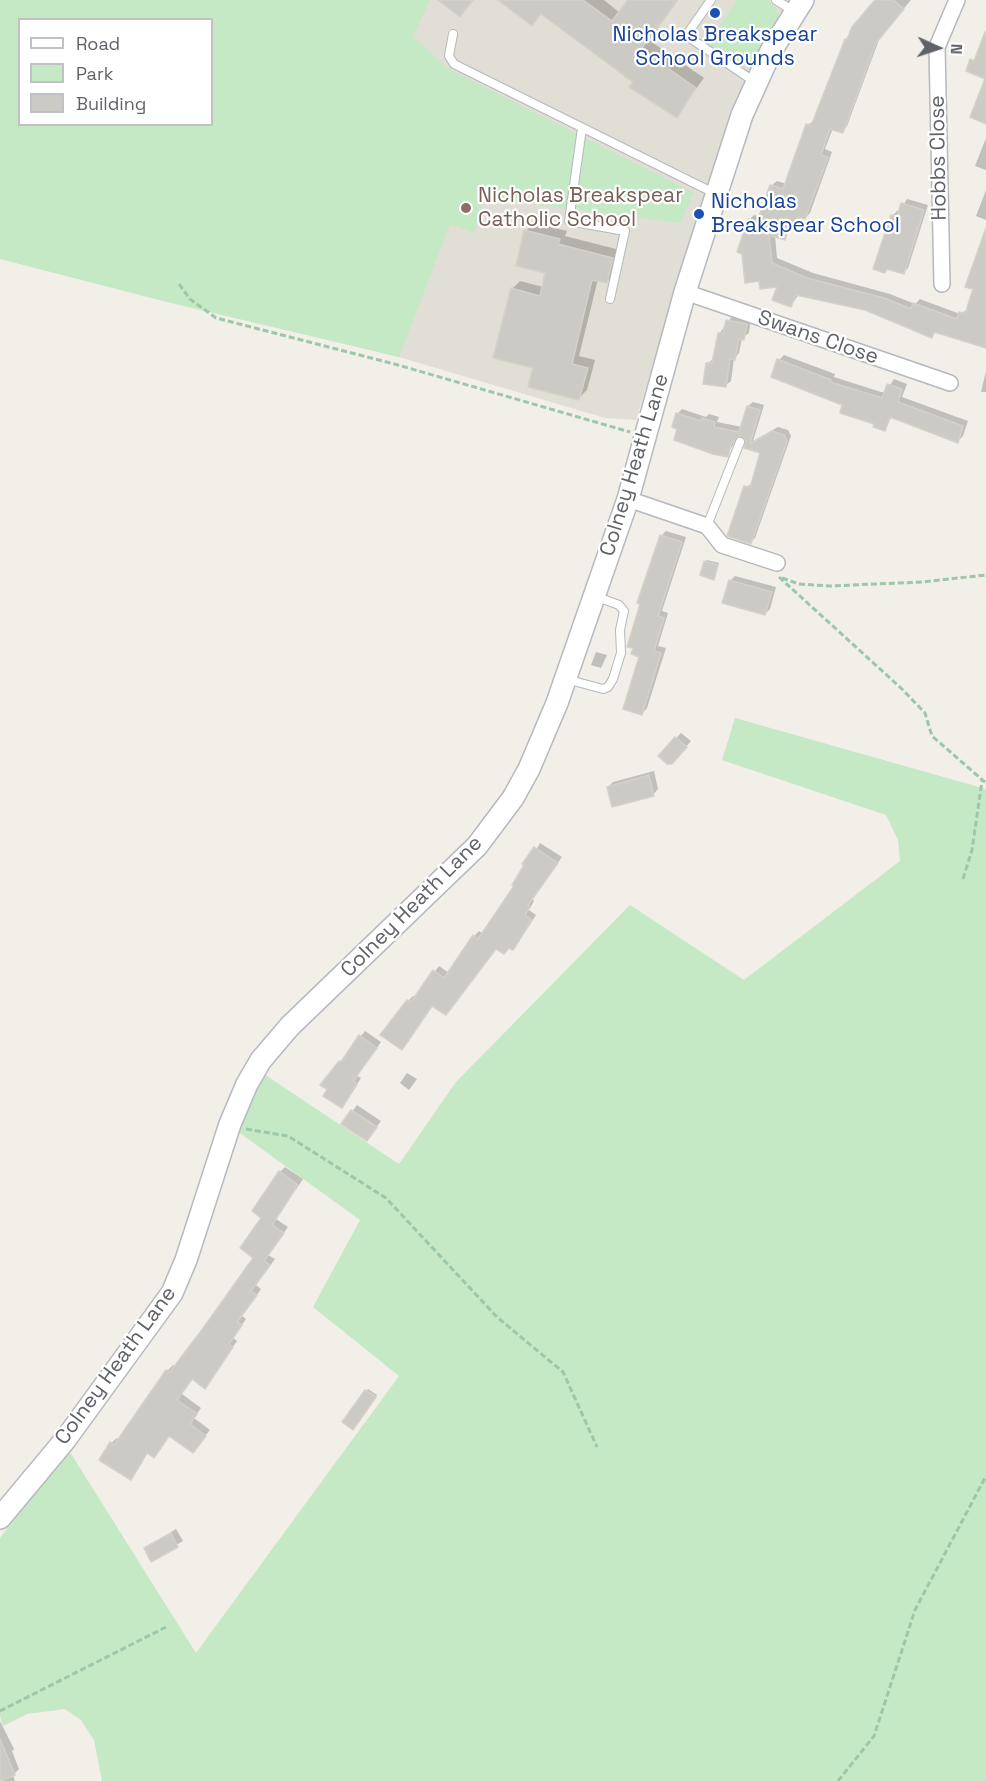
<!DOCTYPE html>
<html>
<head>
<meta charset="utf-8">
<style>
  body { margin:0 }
  #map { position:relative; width:986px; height:1781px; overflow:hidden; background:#f1efe8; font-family:"Space Grotesk",sans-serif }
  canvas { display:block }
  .legend { position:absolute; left:18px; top:18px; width:195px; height:108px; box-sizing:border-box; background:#fff; border:2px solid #bfc1c3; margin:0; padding:8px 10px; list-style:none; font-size:18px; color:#5f6368 }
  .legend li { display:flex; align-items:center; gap:12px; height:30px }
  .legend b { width:30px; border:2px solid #bfc1c3 }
  .north { position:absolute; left:908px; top:18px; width:60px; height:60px; -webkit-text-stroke:4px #fff; paint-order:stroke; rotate:93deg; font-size:16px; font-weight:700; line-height:24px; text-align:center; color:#5f6368 }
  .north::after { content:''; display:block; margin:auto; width:21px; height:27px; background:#5f6368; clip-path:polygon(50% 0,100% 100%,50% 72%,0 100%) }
</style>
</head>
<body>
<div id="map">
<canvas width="986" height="1781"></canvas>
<ul class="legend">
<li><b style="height:8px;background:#fff"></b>Road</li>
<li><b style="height:16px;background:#c5e8c5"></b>Park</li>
<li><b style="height:16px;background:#cccac5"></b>Building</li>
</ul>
<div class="north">N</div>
</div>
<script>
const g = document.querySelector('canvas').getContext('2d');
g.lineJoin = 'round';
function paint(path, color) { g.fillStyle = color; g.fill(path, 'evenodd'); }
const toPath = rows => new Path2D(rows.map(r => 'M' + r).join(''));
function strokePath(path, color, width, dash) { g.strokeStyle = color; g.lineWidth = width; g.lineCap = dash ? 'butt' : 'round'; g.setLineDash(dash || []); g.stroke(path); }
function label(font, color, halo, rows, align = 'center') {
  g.font = font + ' "Space Grotesk",sans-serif'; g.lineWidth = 4.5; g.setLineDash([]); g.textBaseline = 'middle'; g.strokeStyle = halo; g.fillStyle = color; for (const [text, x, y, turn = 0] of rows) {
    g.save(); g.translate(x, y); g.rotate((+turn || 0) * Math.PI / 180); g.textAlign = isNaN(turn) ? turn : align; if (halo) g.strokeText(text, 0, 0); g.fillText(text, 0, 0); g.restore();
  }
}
const education = toPath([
  [293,0,791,0,746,77,711,174,636,420,605,418,399,357,204,309]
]);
const green = toPath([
  [0,0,430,0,413,36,447,68,694,193,680,223,484,198,474,233,450,224,399,357,167,302,0,259],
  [20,20,212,20,212,124,20,124],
  [737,0,768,0,776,8,778,16,754,61,741,66,706,45],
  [735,718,986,789,986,1781,102,1781,94,1740,81,1720,65,1709,27,1714,3,1726,0,1716,0,1538,68,1449,196,1653,399,1376,313,1307,360,1220,237,1131,264,1074,399,1164,456,1082,630,905,744,980,900,861,898,840,886,815,722,760]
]);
const shadow = toPath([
  [513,0,604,0,620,13,630,0,678,0,649,40,704,78,676,116,542,13,532,24],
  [878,0,911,0,880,37,847,126,842,132,833,128,825,149,832,152,810,213,805,218,801,216,798,223,791,228,784,238,775,235,777,258,813,273,890,294,915,304,920,299,960,314,968,309,975,288,986,230,986,347,937,331,931,336,865,309,799,294,791,306,749,220,754,215,761,217,771,186,777,181,787,184,807,125,814,121,832,73],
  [986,138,986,170,975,166],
  [986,190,986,220,976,216],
  [907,199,928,205,908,268,903,273,888,268,885,271,892,216,897,211,900,211],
  [534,223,567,231,565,236,620,250,615,273,607,282,598,279,579,356,595,360,587,390,579,398,535,367,512,289,520,281,543,287,547,272,526,231],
  [733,315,751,319,749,333,742,338,739,353,734,359,731,381,725,386,708,363,714,358,719,334],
  [784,355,835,374,834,377,881,392,886,392,894,379,907,384,902,397,968,421,963,436,958,441,892,417,884,429,779,360],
  [986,371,986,392,981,392],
  [753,402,764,405,753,441,778,427,788,430,791,436,755,538,750,542,746,487,753,483,762,452,746,447,747,440,739,435,727,455,679,428,677,414,682,409,706,417,709,414,719,417,717,422,742,427,748,406],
  [666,531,686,537,662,611,668,613,658,646,666,648,647,708,642,714,641,656,661,536],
  [707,560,719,563,713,578,705,562],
  [735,576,776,587,770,609,765,614,730,581],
  [596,652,607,655,601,668,591,665],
  [681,733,691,741,677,757,660,756],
  [654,771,658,789,653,795,608,787,613,782],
  [540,843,562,857,532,899,534,901,529,910,536,915,518,943,513,948,497,948,446,1013,433,1005,401,1048,408,1001,413,996,416,997,439,966,449,973,474,936,479,931,483,934,516,886],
  [365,1031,381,1042,357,1076,361,1078,342,1107,340,1062],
  [407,1073,417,1079,409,1090,400,1083],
  [357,1105,381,1121,367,1139,344,1123],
  [285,1167,303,1179,276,1219,288,1227,268,1255,275,1259,256,1285,261,1289,242,1316,246,1319,233,1338,237,1341,205,1387,193,1378,182,1394,201,1408,194,1418,210,1430,193,1451,170,1434,148,1452,130,1478,111,1443,117,1438,119,1439,167,1371,173,1365,175,1367,255,1257,264,1218,280,1172],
  [368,1389,377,1395,355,1426,344,1422],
  [176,1529,183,1541,152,1560,146,1548],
  [0,1721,14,1749,12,1751,19,1769,13,1775,15,1781,0,1781]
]);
const building = toPath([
  [438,0,473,0,460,17,438,0],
  [498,0,583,0,612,21,628,0,677,0,641,49,696,88,677,118,629,87,633,82,541,14,532,26,498,0],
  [875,0,893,0,904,9,876,43,843,133,830,129,821,155,828,157,805,219,798,217,794,230,789,228,785,240,769,235,772,263,807,278,884,298,911,309,913,303,957,319,959,312,965,314,973,289,965,287,986,228,986,348,934,332,932,338,865,310,796,295,791,307,772,300,777,287,760,289,759,281,745,283,742,254,737,252,748,219,757,222,770,185,783,189,806,124,811,126,845,39,847,39,852,27,875,0],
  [985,32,986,32,986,124,970,117,985,79,966,71,970,59,974,61,985,32],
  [901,203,924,210,904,274,887,269,885,273,873,269,891,215,897,217,901,203],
  [524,230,560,239,558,244,613,258,607,283,592,280,572,364,588,368,579,400,528,387,533,368,493,358,511,288,540,296,545,273,516,266,524,230],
  [726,320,747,324,744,340,739,339,735,360,730,359,726,387,703,384,706,363,712,363,718,333,723,333,726,320],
  [777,359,831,380,830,382,876,396,882,398,887,384,902,389,898,402,963,426,958,443,890,417,885,431,873,427,874,424,840,413,842,405,771,377,777,359],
  [747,406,760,410,750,444,772,431,784,435,787,441,751,544,727,536,744,486,750,488,760,453,744,448,746,441,740,436,731,444,728,457,713,454,674,440,677,429,672,427,676,413,701,421,702,418,715,422,714,427,739,432,747,406],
  [660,535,682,542,658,616,664,618,654,651,661,653,642,715,623,709,639,657,631,654,633,648,627,647,640,604,637,603,660,535],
  [704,561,718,565,714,580,700,575,704,561],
  [729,580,772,592,765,615,722,603,729,580],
  [675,737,687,747,672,764,667,764,658,756,675,737],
  [649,775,654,796,612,807,607,787,649,775],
  [534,847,558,863,528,905,530,907,525,915,532,920,513,950,509,948,504,954,496,949,446,1015,432,1006,402,1050,380,1035,407,1000,411,1002,433,970,444,978,473,935,478,939,514,886,512,885,524,865,522,864,534,847],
  [359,1035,377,1048,353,1081,357,1084,342,1108,323,1096,327,1089,320,1085,339,1061,341,1062,359,1035],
  [351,1110,377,1127,367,1141,341,1124,351,1110],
  [279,1171,298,1185,272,1225,284,1233,264,1261,270,1265,251,1291,257,1295,237,1322,242,1325,229,1344,233,1347,205,1389,192,1379,177,1400,197,1414,190,1424,206,1436,193,1453,169,1436,154,1458,147,1453,131,1480,99,1460,110,1442,114,1445,166,1370,170,1372,204,1327,253,1258,240,1248,261,1218,252,1211,279,1171],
  [365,1390,376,1397,353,1430,342,1422,365,1390],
  [171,1533,178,1547,151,1562,144,1548,171,1533],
  [0,1739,15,1775,0,1781,0,1739]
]);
const path = toPath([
  [179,284,190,299,216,318,398,365,630,432],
  [779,577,902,689,925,713,932,736,986,783],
  [782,578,799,584,830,586,922,582,986,575],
  [963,879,972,850,982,781],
  [246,1129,288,1136,386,1198,497,1317,563,1372,597,1447],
  [0,1711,168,1626],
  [838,1781,874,1736,915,1610,986,1476]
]);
const lane = toPath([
  [711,0,690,30,690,38,755,82],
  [776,0,795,12],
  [453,34,449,56,454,64,714,193],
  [582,128,569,221,625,231,610,299],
  [707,526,740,442],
  [566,679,603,689,608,687,613,679,621,653,620,630,624,611,619,605,595,596]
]);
const street = toPath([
  [942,284,937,47,957,0],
  [685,292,950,383],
  [628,499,707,526,722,545,777,563]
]);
const secondary = toPath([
  [0,1518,65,1440,172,1293,186,1260,230,1124,247,1084,261,1060,290,1026,477,846,513,798,529,769,557,703,628,499,685,292,742,115,771,51,803,0]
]);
const markers = [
  [715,13,6,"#1a4fb4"],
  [466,208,6,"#8d6e63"],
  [699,214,6,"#1a4fb4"]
];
const transitNames = [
  ["Nicholas Breakspear",715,35],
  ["School Grounds",715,59],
  ["Nicholas",711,202,"left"],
  ["Breakspear School",711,226,"left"]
];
const streetNames = [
  ["Hobbs Close",939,158,-91],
  ["Swans Close",818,338,19],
  ["Colney Heath Lane",635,465,-73],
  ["Colney Heath Lane",412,907,-45],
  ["Colney Heath Lane",116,1366,-54]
];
const educationNames = [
  ["Nicholas Breakspear",478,196],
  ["Catholic School",478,220]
];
paint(education, '#e1ded6');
paint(green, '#c5e8c5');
paint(shadow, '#0003');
paint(building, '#cccac5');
strokePath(building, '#d6d1c6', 1.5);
strokePath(lane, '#b5b8bc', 10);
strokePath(street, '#b5b8bc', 18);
strokePath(secondary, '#b6babf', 24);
strokePath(path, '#9cc7a9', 3, [6, 3]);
strokePath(lane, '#fff', 8);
strokePath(street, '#fff', 15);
strokePath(secondary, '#fff', 21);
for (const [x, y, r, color] of markers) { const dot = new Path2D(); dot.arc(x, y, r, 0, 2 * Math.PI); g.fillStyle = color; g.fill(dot); strokePath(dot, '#fff', 2); }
label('21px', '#164399', '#fff', transitNames);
label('21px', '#5f6368', '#fff', streetNames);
label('21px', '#785e54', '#fff', educationNames, 'left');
</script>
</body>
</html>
